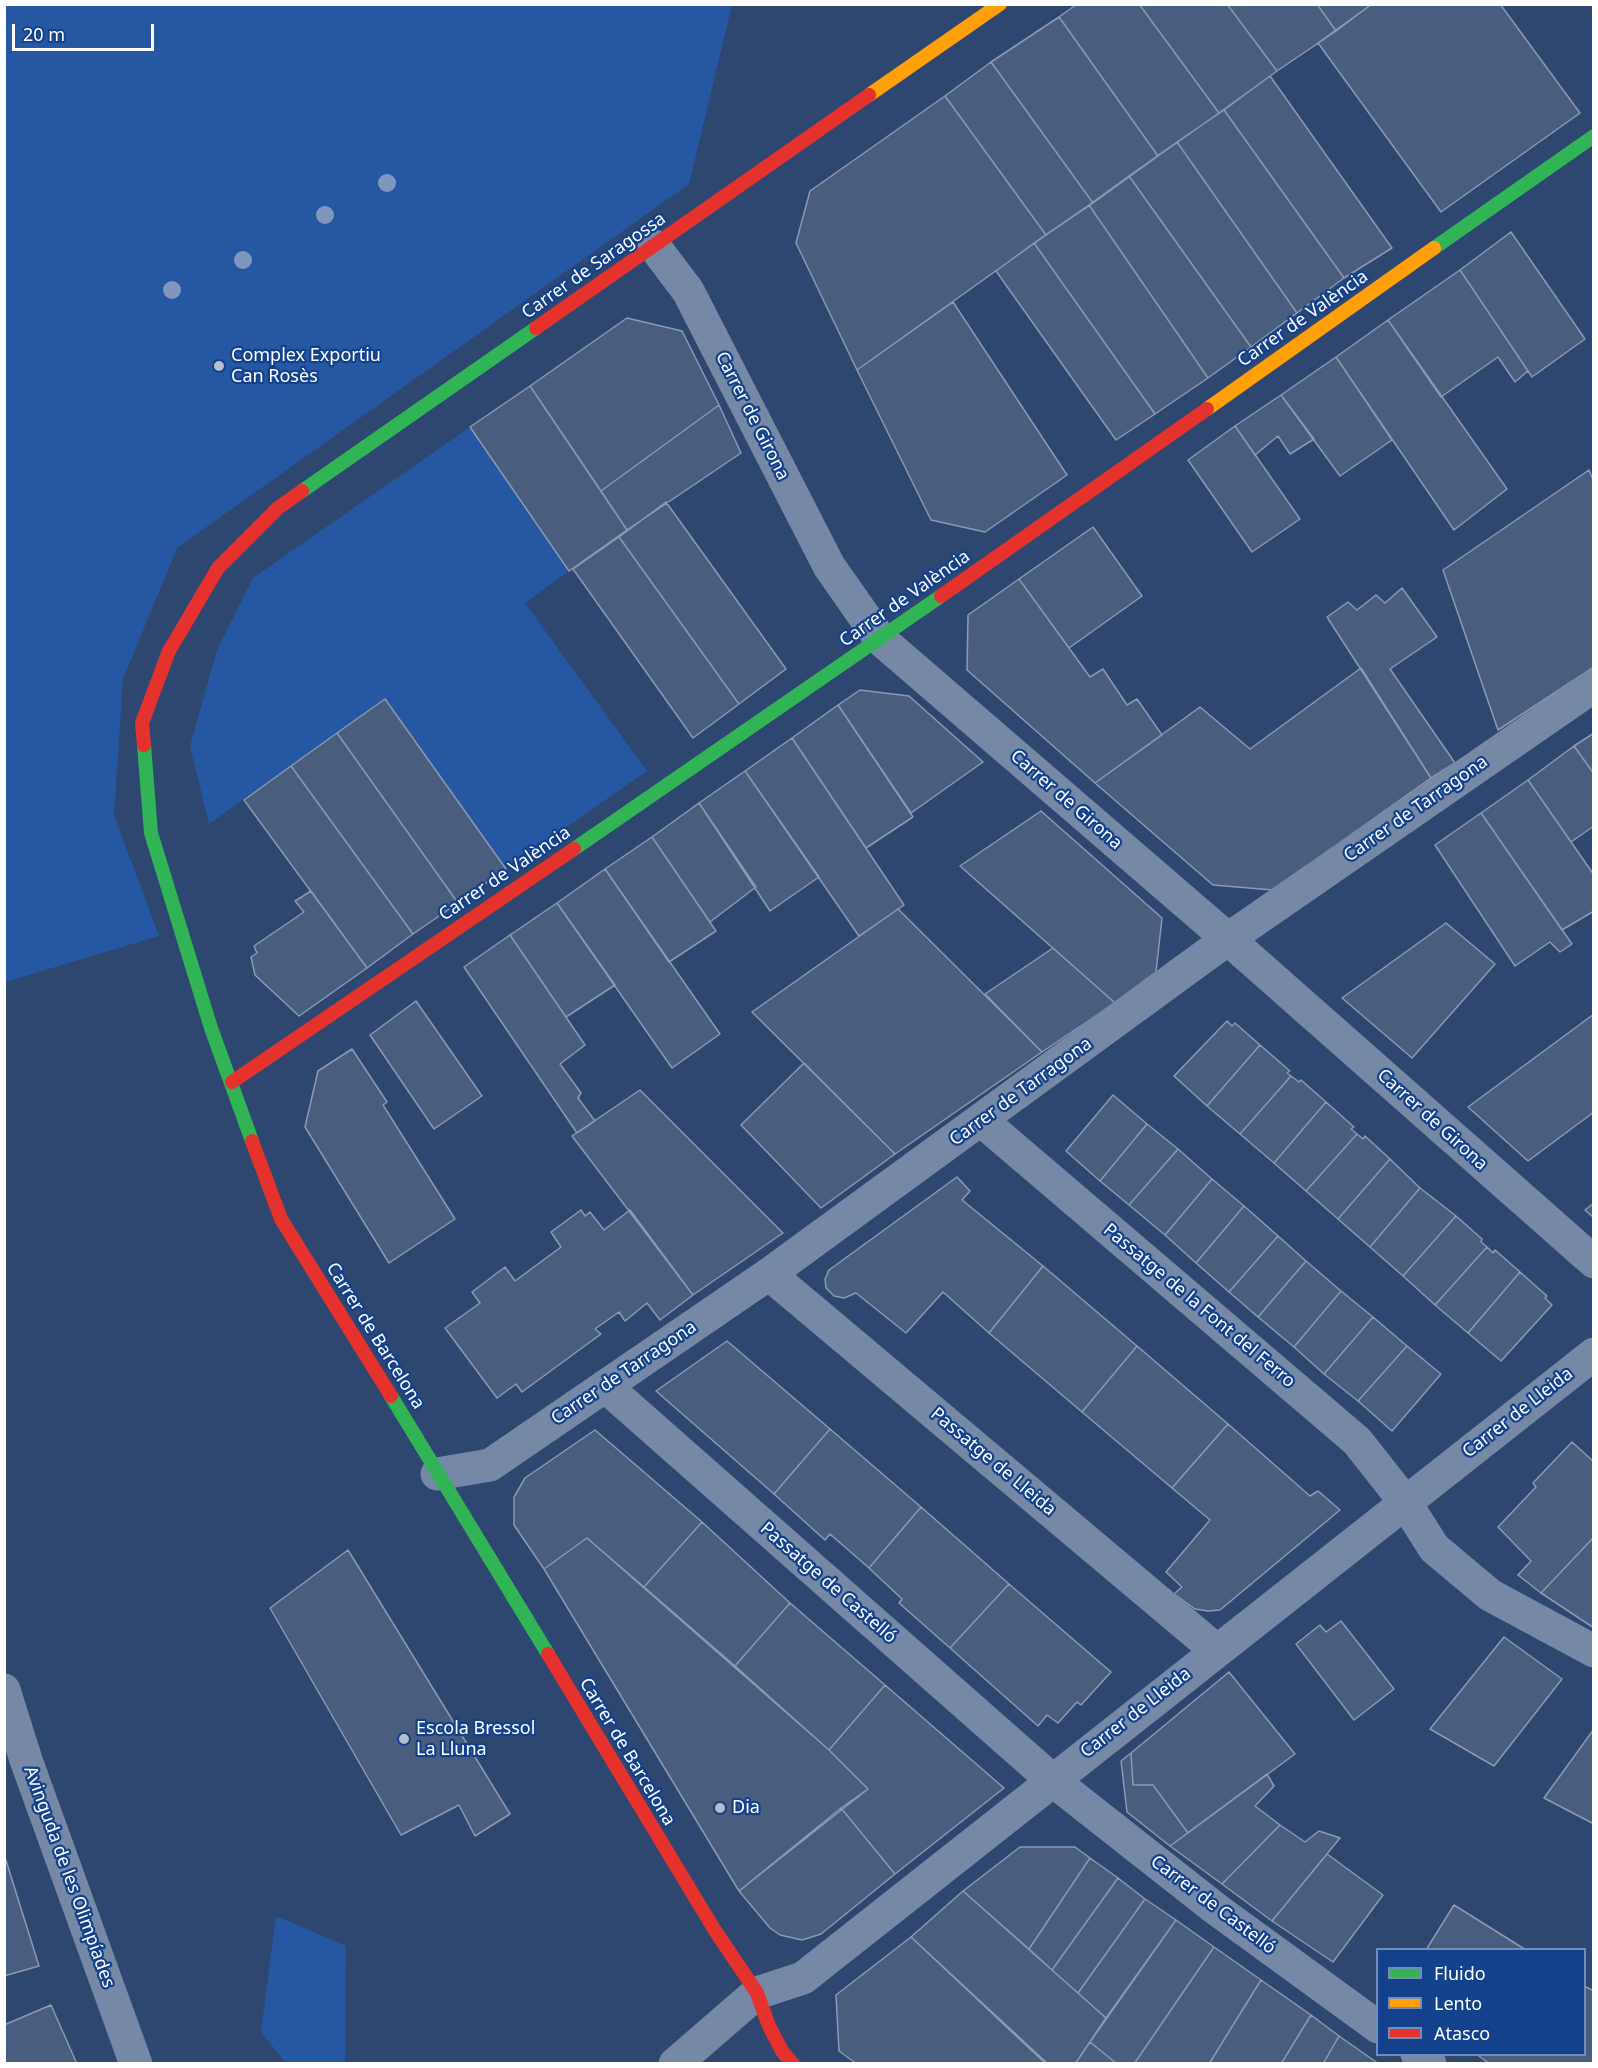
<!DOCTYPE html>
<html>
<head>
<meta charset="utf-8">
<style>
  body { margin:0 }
  #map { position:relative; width:1598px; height:2068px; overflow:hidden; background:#2e4771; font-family:"Noto Sans",sans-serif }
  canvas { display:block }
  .frame { position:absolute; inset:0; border:6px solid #fff; pointer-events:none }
  .legend { position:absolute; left:1376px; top:1948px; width:210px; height:108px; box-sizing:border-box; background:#13418c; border:2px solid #718dba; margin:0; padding:8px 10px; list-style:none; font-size:18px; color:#fff }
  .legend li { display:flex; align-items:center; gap:12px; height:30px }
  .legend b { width:30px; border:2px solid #718dba }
  .scale { position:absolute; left:12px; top:24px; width:142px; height:27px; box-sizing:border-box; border:3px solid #fff; border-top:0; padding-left:8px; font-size:18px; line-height:21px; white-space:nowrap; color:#fff; -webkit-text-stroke:4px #13418c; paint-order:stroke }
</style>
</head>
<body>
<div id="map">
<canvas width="1598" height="2068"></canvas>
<div class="frame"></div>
<ul class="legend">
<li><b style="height:8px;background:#30b455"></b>Fluido</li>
<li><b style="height:8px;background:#ff9f0a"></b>Lento</li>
<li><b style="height:8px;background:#e5322d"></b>Atasco</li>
</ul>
<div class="scale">20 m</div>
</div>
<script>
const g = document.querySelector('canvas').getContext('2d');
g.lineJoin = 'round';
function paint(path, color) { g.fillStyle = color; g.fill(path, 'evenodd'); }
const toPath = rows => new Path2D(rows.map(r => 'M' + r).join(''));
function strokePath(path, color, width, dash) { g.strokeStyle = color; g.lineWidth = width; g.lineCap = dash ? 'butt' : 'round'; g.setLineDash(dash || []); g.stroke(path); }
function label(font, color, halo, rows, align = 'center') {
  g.font = font + ' "Noto Sans",sans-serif'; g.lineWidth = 4.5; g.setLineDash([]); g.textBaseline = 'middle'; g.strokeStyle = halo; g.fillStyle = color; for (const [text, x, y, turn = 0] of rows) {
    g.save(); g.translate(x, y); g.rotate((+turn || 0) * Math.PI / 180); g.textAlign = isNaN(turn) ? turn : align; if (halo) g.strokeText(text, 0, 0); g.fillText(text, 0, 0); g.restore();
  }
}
const green = toPath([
  [5,4,732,5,689,184,177,548,123,679,114,815,159,936,5,982],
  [470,427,569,571,525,603,647,771,506,869,385,699,209,824,190,746,217,650,253,578],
  [276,1916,346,1946,345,2063,286,2063,261,2032]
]);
const building = toPath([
  [1077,4,1139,4,1219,113,1158,156,1059,17,1077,4],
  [1139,4,1227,4,1277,71,1219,113,1139,4],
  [1227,4,1317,4,1336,31,1277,71,1227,4],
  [1317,4,1372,4,1336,31,1317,4],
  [1372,4,1500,4,1580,113,1441,212,1318,43,1372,4],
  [1059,17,1158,156,1093,203,991,62,1059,17],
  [991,62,1093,203,1046,235,945,96,991,62],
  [1270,76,1392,248,1344,278,1224,110,1270,76],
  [945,96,1046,235,857,370,796,243,810,191,945,96],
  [1224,110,1344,278,1297,313,1177,142,1224,110],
  [1177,142,1297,313,1251,347,1129,176,1177,142],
  [1129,176,1251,347,1208,378,1089,205,1129,176],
  [1089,205,1208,378,1155,414,1034,243,1089,205],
  [1511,232,1585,339,1532,377,1460,270,1511,232],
  [1034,243,1155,414,1116,440,996,271,1034,243],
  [1460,270,1528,371,1515,382,1498,357,1441,397,1388,320,1460,270],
  [953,302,1067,475,985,532,931,520,857,370,953,302],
  [627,318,682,331,719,405,601,491,530,386,627,318],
  [1388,320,1507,489,1454,530,1336,357,1388,320],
  [1336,357,1392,440,1340,476,1281,395,1336,357],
  [530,386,627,530,569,571,470,427,530,386],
  [1281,395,1314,439,1290,454,1278,436,1255,455,1235,426,1281,395],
  [719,405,741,453,627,530,601,491,719,405],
  [1235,426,1300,519,1252,552,1188,460,1235,426],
  [1589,470,1594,482,1594,667,1498,730,1443,570,1589,470],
  [666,502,786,669,739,704,619,537,666,502],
  [1093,527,1142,596,1069,648,1019,579,1093,527],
  [619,537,739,704,693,738,573,569,619,537],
  [1019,579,1090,677,1103,669,1127,705,1137,699,1162,735,1095,783,967,670,968,615,1019,579],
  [1402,588,1437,637,1390,669,1455,763,1431,778,1327,617,1348,602,1357,610,1376,595,1385,603,1402,588],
  [1361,668,1431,778,1273,890,1213,885,1095,783,1200,707,1250,749,1361,668],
  [860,690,909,696,983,762,911,813,838,705,860,690],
  [385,699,506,869,458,903,337,733,385,699],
  [838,705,913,817,866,848,792,738,838,705],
  [337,733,458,903,413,934,291,766,337,733],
  [1594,733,1594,774,1574,746,1594,733],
  [792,738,904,905,859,936,745,771,792,738],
  [1574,746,1594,774,1594,826,1571,842,1528,780,1574,746],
  [291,766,413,934,367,968,244,800,291,766],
  [745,771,819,877,770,911,699,803,745,771],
  [1528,780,1594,875,1594,911,1562,930,1481,813,1528,780],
  [699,803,756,887,710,922,652,837,699,803],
  [1041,811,1162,918,1156,972,1115,1003,960,866,1041,811],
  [1481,813,1572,944,1560,952,1550,942,1515,966,1435,845,1481,813],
  [652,837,716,931,669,962,605,869,652,837],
  [605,869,720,1034,672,1068,557,903,605,869],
  [311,891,367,968,299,1016,255,975,251,957,257,953,254,946,304,912,295,901,311,891],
  [557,903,615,985,566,1017,510,935,557,903],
  [898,909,1042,1052,895,1154,752,1012,898,909],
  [1446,923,1495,964,1412,1058,1342,998,1446,923],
  [510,935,585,1045,560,1064,581,1093,578,1098,595,1121,577,1133,464,967,510,935],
  [1053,948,1115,1003,1042,1052,985,994,1053,948],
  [416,1001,482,1096,434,1129,370,1035,416,1001],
  [1594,1014,1594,1112,1528,1161,1468,1107,1594,1014],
  [1227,1021,1232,1026,1235,1023,1260,1045,1207,1106,1174,1076,1227,1021],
  [1260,1045,1290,1071,1287,1073,1291,1076,1240,1134,1207,1106,1260,1045],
  [352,1049,387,1102,383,1105,455,1219,389,1263,305,1127,318,1071,352,1049],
  [804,1063,895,1154,821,1208,741,1125,804,1063],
  [1291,1076,1299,1082,1301,1080,1326,1102,1274,1163,1240,1134,1291,1076],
  [640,1090,783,1233,693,1295,572,1136,640,1090],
  [1113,1095,1147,1124,1100,1181,1066,1151,1113,1095],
  [1326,1102,1354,1127,1351,1129,1357,1134,1306,1191,1274,1163,1326,1102],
  [1147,1124,1178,1149,1129,1205,1100,1181,1147,1124],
  [1357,1134,1363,1139,1365,1136,1390,1159,1338,1219,1306,1191,1357,1134],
  [1178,1149,1212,1179,1165,1235,1129,1205,1178,1149],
  [1390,1159,1420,1188,1370,1247,1338,1219,1390,1159],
  [957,1177,970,1191,962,1200,1043,1266,989,1333,943,1292,906,1333,856,1293,844,1298,834,1296,826,1288,825,1279,829,1270,957,1177],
  [1212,1179,1244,1206,1196,1263,1165,1235,1212,1179],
  [1420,1188,1456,1216,1403,1276,1370,1247,1420,1188],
  [1594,1203,1594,1218,1585,1210,1594,1203],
  [1244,1206,1278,1236,1229,1292,1196,1263,1244,1206],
  [581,1210,585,1216,590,1212,604,1230,630,1210,693,1295,660,1320,647,1303,625,1321,619,1312,595,1329,601,1334,522,1392,516,1384,497,1398,445,1328,480,1303,472,1292,505,1267,515,1281,561,1247,551,1232,581,1210],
  [1456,1216,1482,1239,1481,1242,1487,1247,1435,1305,1403,1276,1456,1216],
  [1278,1236,1306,1261,1258,1317,1229,1292,1278,1236],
  [1487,1247,1493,1253,1495,1250,1520,1272,1468,1333,1435,1305,1487,1247],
  [1306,1261,1341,1291,1294,1347,1258,1317,1306,1261],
  [1043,1266,1137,1346,1082,1412,989,1333,1043,1266],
  [1520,1272,1547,1296,1545,1298,1552,1305,1501,1361,1468,1333,1520,1272],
  [1341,1291,1373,1317,1324,1374,1294,1347,1341,1291],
  [1373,1317,1407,1346,1358,1401,1324,1374,1373,1317],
  [727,1341,830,1429,774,1494,656,1391,727,1341],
  [1137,1346,1228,1424,1172,1488,1082,1412,1137,1346],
  [1407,1346,1441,1374,1392,1431,1358,1401,1407,1346],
  [1228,1424,1310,1496,1318,1491,1340,1510,1220,1610,1208,1611,1195,1609,1174,1594,1182,1587,1166,1572,1210,1520,1172,1488,1228,1424],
  [830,1429,921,1507,869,1568,830,1534,825,1540,774,1494,830,1429],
  [595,1430,702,1522,644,1587,587,1538,544,1569,514,1525,514,1497,525,1478,595,1430],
  [1572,1442,1594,1462,1594,1537,1541,1593,1518,1575,1531,1561,1498,1527,1536,1487,1533,1483,1572,1442],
  [921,1507,1009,1584,950,1648,899,1603,902,1599,869,1568,921,1507],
  [702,1522,790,1603,735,1666,644,1587,702,1522],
  [1594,1537,1594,1628,1541,1593,1594,1537],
  [587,1538,829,1750,868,1789,739,1891,544,1569,587,1538],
  [348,1550,510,1814,475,1836,459,1805,401,1835,270,1608,348,1550],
  [1009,1584,1111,1672,1081,1705,1077,1702,1058,1723,1047,1715,1038,1726,950,1648,1009,1584],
  [790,1603,885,1685,829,1750,735,1666,790,1603],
  [1341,1621,1394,1689,1354,1720,1296,1644,1320,1625,1326,1632,1341,1621],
  [1504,1637,1562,1679,1494,1766,1430,1729,1504,1637],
  [1229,1672,1295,1754,1188,1833,1153,1785,1133,1785,1131,1753,1229,1672],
  [885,1685,1004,1788,895,1874,841,1808,868,1789,829,1750,885,1685],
  [1594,1729,1594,1824,1544,1798,1594,1729],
  [1131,1753,1133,1785,1153,1785,1188,1833,1170,1846,1127,1812,1121,1761,1131,1753],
  [1267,1774,1274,1786,1255,1806,1280,1825,1222,1884,1170,1846,1267,1774],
  [841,1808,895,1874,821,1934,802,1940,780,1935,770,1928,739,1891,841,1808],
  [1280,1825,1305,1842,1319,1831,1340,1838,1272,1921,1222,1884,1280,1825],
  [1020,1847,1075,1847,1090,1858,1029,1949,963,1891,1020,1847],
  [4,1854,39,1966,4,1976,4,1854],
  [1327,1854,1383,1895,1333,1962,1272,1921,1327,1854],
  [1090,1858,1118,1878,1052,1970,1029,1949,1090,1858],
  [1118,1878,1145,1899,1078,1993,1052,1970,1118,1878],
  [963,1891,1106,2018,1075,2064,1048,2064,911,1937,963,1891],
  [1145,1899,1176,1920,1106,2018,1078,1993,1145,1899],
  [1454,1905,1526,1950,1426,1950,1454,1905],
  [1176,1920,1214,1947,1134,2064,1117,2064,1090,2042,1176,1920],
  [911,1937,1046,2064,857,2064,839,2051,836,1995,911,1937],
  [1214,1947,1261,1980,1209,2064,1134,2064,1214,1947],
  [1261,1980,1311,2015,1281,2064,1209,2064,1261,1980],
  [1584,1986,1594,1991,1594,2064,1490,2064,1476,2054,1584,2054,1584,1986],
  [51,2005,77,2064,4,2064,4,2025,51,2005],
  [1311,2015,1339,2036,1323,2064,1281,2064,1311,2015],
  [1339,2036,1379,2064,1323,2064,1339,2036],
  [1090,2042,1117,2064,1075,2064,1090,2042]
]);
const street = toPath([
  [654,246,688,291,829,566,880,639,1228,939,1594,1262],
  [982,1121,1357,1441,1405,1502,1434,1548,1490,1595,1594,1651],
  [769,1274,1216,1650],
  [605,1386,1052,1780,1216,1909,1378,2027],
  [437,1474,490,1465,769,1274,1228,939,1594,686],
  [4,1690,26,1760,136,2064],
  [1417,2054,1430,2064],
  [675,2064,757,1993,803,1978,1594,1354]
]);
const fast = toPath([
  [1434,248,1594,136],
  [302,491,536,328],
  [144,745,151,833,211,1028,252,1141],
  [574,849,941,596],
  [391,1396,548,1654]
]);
const slow = toPath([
  [869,95,1000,4],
  [1207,409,1434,248]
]);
const jam = toPath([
  [536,328,869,95],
  [941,596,1207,409],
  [144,745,142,723,169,651,218,568,278,508,302,491],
  [232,1082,574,849],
  [252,1141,281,1219,391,1396],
  [548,1654,714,1929,757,1993,769,2026,782,2051,793,2064]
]);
const trees = [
  [387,183],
  [325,215],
  [243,260],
  [172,290]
];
const markers = [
  [219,366,6,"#b6bfcd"],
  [404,1739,6,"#b6bfcd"],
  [720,1808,6,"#b6bfcd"]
];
const streetNames = [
  ["Carrer de Saragossa",594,266,-35],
  ["Carrer de València",1303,319,-35],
  ["Carrer de Girona",752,416,63],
  ["Carrer de València",905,599,-35],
  ["Carrer de Girona",1066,800,41],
  ["Carrer de Tarragona",1416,809,-35],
  ["Carrer de València",505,874,-34],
  ["Carrer de Tarragona",1021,1092,-36],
  ["Carrer de Girona",1432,1120,42],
  ["Passatge de la Font del Ferro",1199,1306,40],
  ["Carrer de Barcelona",375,1336,58],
  ["Carrer de Tarragona",624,1373,-34],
  ["Carrer de Lleida",1518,1413,-38],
  ["Passatge de Lleida",993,1462,40],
  ["Passatge de Castelló",828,1583,41],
  ["Carrer de Lleida",1136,1713,-38],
  ["Carrer de Barcelona",627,1752,59],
  ["Avinguda de les Olimpíades",69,1877,70],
  ["Carrer de Castelló",1213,1905,37]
];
const poiNames = [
  ["Complex Exportiu",231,356],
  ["Can Rosès",231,377],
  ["Escola Bressol",416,1729],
  ["La Lluna",416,1750],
  ["Dia",732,1808]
];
paint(green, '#2657a3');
paint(building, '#495e7f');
strokePath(building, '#8a9ab3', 1.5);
strokePath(street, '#7588a5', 33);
strokePath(fast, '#30b455', 14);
strokePath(slow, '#ff9f0a', 14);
strokePath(jam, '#e5322d', 14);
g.fillStyle = '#7f97bd';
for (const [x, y] of trees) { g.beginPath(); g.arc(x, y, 9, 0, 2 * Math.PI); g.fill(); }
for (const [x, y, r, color] of markers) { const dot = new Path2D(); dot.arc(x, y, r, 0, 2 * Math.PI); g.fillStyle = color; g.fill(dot); strokePath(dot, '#13418c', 2); }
label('18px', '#fff', '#13418c', streetNames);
label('18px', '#fff', '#13418c', poiNames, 'left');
</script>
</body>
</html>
